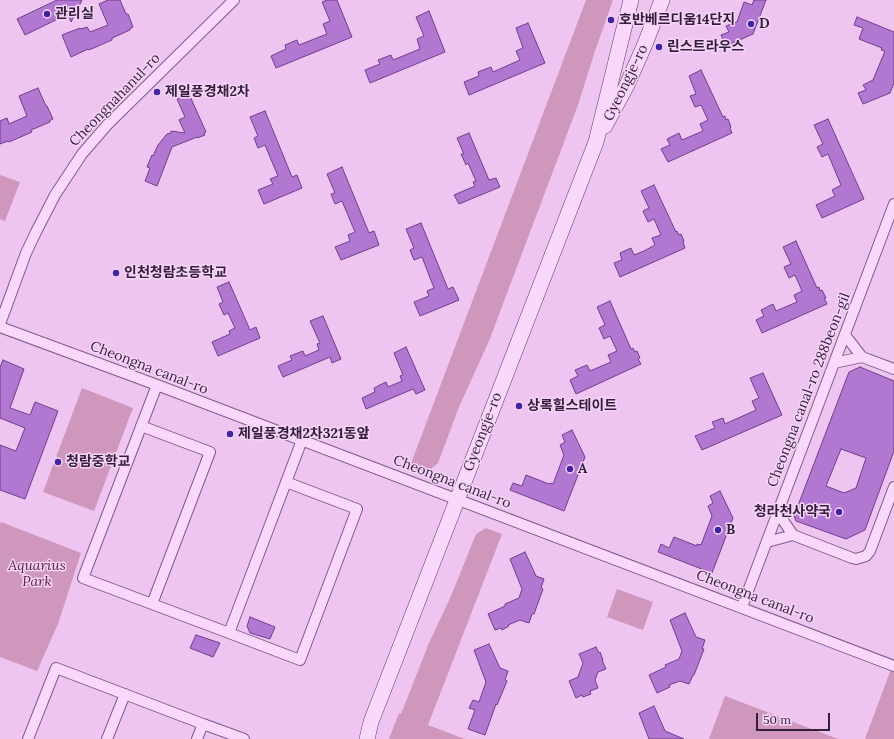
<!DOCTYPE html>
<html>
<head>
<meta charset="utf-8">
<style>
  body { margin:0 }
  #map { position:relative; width:894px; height:739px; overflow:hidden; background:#eec4f1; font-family:Lora,serif }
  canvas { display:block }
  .scale { position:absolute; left:756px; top:713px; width:74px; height:18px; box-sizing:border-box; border:2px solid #331e3c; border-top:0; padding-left:5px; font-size:12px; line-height:14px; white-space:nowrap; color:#331e3c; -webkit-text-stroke:3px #f6d4f8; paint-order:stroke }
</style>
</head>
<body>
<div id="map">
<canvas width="894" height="739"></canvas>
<div class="scale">50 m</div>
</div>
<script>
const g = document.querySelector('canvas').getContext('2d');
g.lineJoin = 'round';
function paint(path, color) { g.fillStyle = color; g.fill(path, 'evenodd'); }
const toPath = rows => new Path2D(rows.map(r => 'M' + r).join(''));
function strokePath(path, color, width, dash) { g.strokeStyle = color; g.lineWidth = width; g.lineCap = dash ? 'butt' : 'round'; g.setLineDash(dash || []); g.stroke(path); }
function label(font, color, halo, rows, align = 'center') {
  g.font = font + ' Lora,"Noto Sans KR",serif'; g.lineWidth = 3; g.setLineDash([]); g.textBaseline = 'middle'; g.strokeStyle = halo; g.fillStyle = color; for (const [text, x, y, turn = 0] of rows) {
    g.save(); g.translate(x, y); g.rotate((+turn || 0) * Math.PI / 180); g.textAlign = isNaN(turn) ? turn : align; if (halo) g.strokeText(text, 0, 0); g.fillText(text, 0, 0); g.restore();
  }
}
const green = toPath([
  [586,0,613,0,595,51,578,105,489,341,459,407,438,463,427,472,410,466],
  [0,175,20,182,5,221,0,219],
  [82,388,133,408,94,511,43,492],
  [1,522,81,553,58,624,37,671,0,657,0,525],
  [486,528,502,534,428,725,465,739,389,739,399,713,401,714,429,643,451,596,476,534],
  [617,589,653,602,643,630,607,617],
  [894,661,894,739,865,739],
  [725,696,838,739,709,739]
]);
const building = toPath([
  [57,0,82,0,71,22,68,14,25,35,17,19,57,0],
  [108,0,120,0,126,14,128,14,133,27,130,29,130,30,112,38,112,40,89,50,88,49,71,57,62,35,80,28,81,29,87,27,90,32,108,25,99,4,108,0],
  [327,0,337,0,352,37,276,68,271,56,286,49,285,45,297,40,299,45,327,34,323,24,330,21,322,2,327,0],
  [754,0,766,0,753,34,726,46,721,35,729,32,726,26,737,22,744,2,752,5,754,0],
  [429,11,445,52,370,83,365,70,380,64,378,60,391,55,393,60,420,49,417,39,424,36,416,17,429,11],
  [857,17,894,32,894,83,890,93,863,104,858,93,866,90,863,85,873,80,885,51,881,50,882,48,859,39,863,28,854,25,857,17],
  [528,23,545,63,469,95,464,82,479,76,478,72,491,67,493,72,520,60,516,51,523,48,516,28,528,23],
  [701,70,723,117,725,116,726,120,728,119,731,127,730,128,732,133,668,162,661,149,670,145,667,139,679,133,682,140,703,131,700,124,708,120,701,105,695,107,690,96,696,94,689,76,701,70],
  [38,88,46,106,47,106,53,119,49,121,50,122,31,130,32,132,9,142,8,141,0,144,0,121,7,118,9,124,27,116,19,96,38,88],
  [189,94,206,132,204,133,205,135,197,138,197,137,172,147,157,186,145,181,150,168,147,167,152,155,153,156,158,145,167,134,171,133,171,131,185,133,179,120,185,117,177,99,189,94],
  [265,111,292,177,297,175,302,188,264,204,258,190,273,184,270,179,278,176,265,145,258,148,254,138,258,136,250,117,265,111],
  [828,119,864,199,822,218,816,205,835,196,832,190,841,185,828,154,822,157,817,147,823,144,814,125,828,119],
  [469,133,489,180,496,178,500,187,459,204,454,195,475,186,473,182,476,181,468,163,466,165,461,154,464,154,457,138,469,133],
  [342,167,369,233,374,231,379,245,341,260,335,247,350,241,348,235,355,232,342,201,335,204,331,194,335,193,327,174,342,167],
  [654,185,676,232,677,231,679,235,681,234,684,241,683,242,685,248,620,277,614,263,622,260,620,253,631,248,634,255,644,251,655,245,652,238,661,235,654,219,648,222,643,211,649,208,641,191,654,185],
  [421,223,448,289,453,287,459,300,420,316,414,302,429,296,427,291,434,288,422,257,414,260,410,250,414,248,406,229,421,223],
  [796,241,817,288,819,287,820,291,822,290,826,298,824,298,827,304,762,333,756,320,764,316,761,310,773,304,776,311,797,302,794,295,802,291,795,275,789,278,784,267,791,264,783,247,796,241],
  [229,282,250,330,256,327,260,338,218,356,212,342,230,334,229,331,235,328,228,313,224,315,219,304,223,302,217,287,229,282],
  [610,301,631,349,633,348,635,352,637,351,640,358,638,359,641,364,576,394,570,380,578,376,575,370,587,365,590,371,611,362,608,355,617,351,610,336,604,339,599,328,605,325,597,307,610,301],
  [323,316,341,359,332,363,330,357,283,377,278,366,292,360,290,356,303,351,305,356,319,350,317,344,320,343,310,321,323,316],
  [406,347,425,390,416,394,413,389,366,409,362,398,375,392,374,388,386,382,388,387,402,381,400,376,403,375,394,353,406,347],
  [3,360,24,369,10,408,30,415,35,402,58,411,25,499,0,490,0,445,16,451,25,428,0,418,0,367,3,360],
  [860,367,894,381,894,451,865,530,846,539,796,521,794,516,849,372,860,367],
  [841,449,866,458,856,488,844,493,826,486,841,449],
  [763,373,782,415,702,450,695,436,715,428,712,422,723,418,725,424,756,410,752,401,759,398,750,378,763,373],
  [572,430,585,457,564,511,510,490,513,483,522,486,526,475,549,484,550,483,553,484,564,455,560,445,565,442,562,435,572,430],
  [720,491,733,518,712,573,658,552,661,544,669,548,674,537,697,546,697,544,701,545,712,516,708,506,713,503,710,496,720,491],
  [525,552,536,576,544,579,541,588,543,589,534,614,532,614,529,623,520,620,508,625,509,626,502,630,501,628,495,630,488,614,505,606,505,604,519,598,522,589,510,559,525,552],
  [685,613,696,637,705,640,702,649,704,649,701,657,694,675,693,675,689,684,680,681,669,685,670,687,657,693,649,675,666,667,665,665,679,659,682,651,670,620,685,613],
  [250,617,275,627,270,639,250,633,247,626,250,617],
  [196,635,220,643,213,657,190,648,196,635],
  [489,644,500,668,508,671,505,680,507,681,497,705,496,704,485,735,468,729,475,710,469,708,473,700,479,702,486,682,474,650,489,644],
  [596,647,599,653,600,652,603,660,602,660,606,669,598,672,595,680,598,688,590,691,591,694,583,697,582,695,576,698,569,681,578,677,583,663,579,654,596,647],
  [654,706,665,731,684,739,649,739,639,713,654,706]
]);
const minor = toPath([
  [0,324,26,253,36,232,55,195,82,154,107,125,234,0],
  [0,327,157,385,894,666],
  [862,357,894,369],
  [834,363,862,357,845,335],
  [157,385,83,578,229,633,302,440],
  [141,426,210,452,152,604],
  [793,535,852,558,856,559,866,556,870,551,894,487],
  [767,542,793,535,778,513],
  [742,607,894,204],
  [229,633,300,660,357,509,286,482],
  [203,724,244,739],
  [28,739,56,668,203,724,197,739],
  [107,739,125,694]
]);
const secondary = toPath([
  [605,126,627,85,645,44,662,0],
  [367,739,371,722,596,142,631,0]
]);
const markers = [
  [47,14,4,"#4125a0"],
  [611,20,4,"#4125a0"],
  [751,24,4,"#4125a0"],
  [659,47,4,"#4125a0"],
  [157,92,4,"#4125a0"],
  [116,273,4,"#4125a0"],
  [519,406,4,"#4125a0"],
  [230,434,4,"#4125a0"],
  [58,462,4,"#4125a0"],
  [570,469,4,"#4125a0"],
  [839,512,4,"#4125a0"],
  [718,530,4,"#4125a0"]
];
const poiNames = [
  ["관리실",55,14],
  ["호반베르디움14단지",619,20],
  ["D",759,24],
  ["린스트라우스",667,47],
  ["제일풍경채2차",165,92],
  ["인천청람초등학교",124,273],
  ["상록힐스테이트",527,406],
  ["제일풍경채2차321동앞",238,434],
  ["청람중학교",66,462],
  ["A",578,469],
  ["청라천사약국",831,512,"right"],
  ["B",726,530]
];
const streetNames = [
  ["Gyeongje-ro",626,83,-64],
  ["Cheongnahanul-ro",115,100,-46],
  ["Cheongna canal-ro",149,368,21],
  ["Cheongna canal-ro 288beon-gil",809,390,-69],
  ["Gyeongje-ro",483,432,-69],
  ["Cheongna canal-ro",452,482,21],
  ["Cheongna canal-ro",755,597,21]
];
const parkNames = [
  ["Aquarius",37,566],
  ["Park",37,582]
];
paint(green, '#d097bc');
paint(building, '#b277d1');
strokePath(building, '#703d8e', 1);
strokePath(minor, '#81598d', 12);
strokePath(secondary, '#613c6f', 16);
strokePath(minor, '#f9d8fb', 10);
strokePath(secondary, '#f9d8fb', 15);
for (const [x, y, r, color] of markers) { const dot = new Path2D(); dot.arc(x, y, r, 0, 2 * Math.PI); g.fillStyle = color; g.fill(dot); strokePath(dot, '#f6d4f8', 1.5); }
label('bold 14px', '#331e3c', '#f6d4f8', poiNames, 'left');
label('14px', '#331e3c', '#f6d4f8', streetNames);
label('italic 14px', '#5a233f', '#f6d4f8', parkNames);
</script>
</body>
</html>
